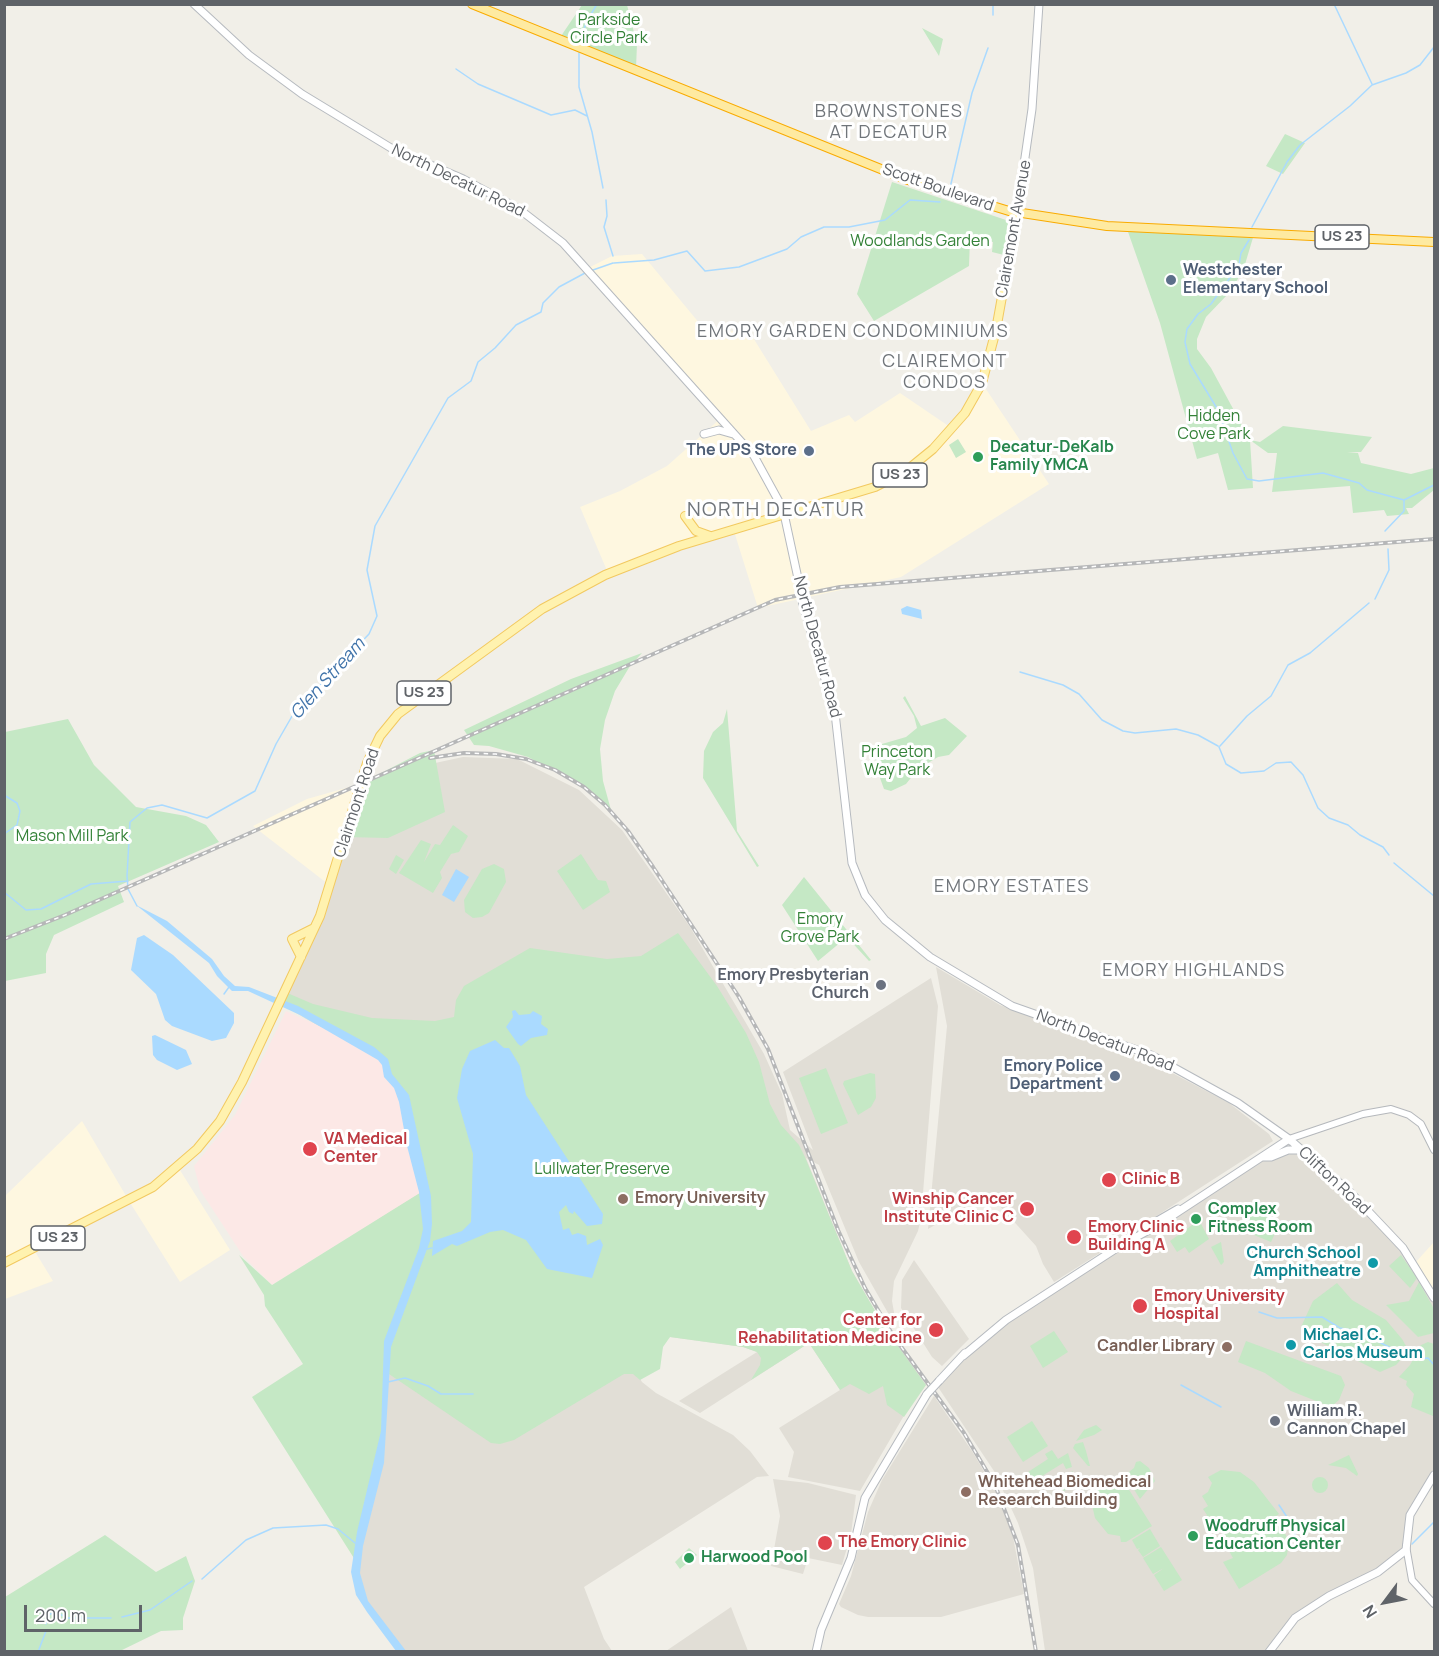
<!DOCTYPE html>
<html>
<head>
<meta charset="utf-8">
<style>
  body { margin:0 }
  #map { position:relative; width:1439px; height:1656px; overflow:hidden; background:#f1efe8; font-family:Manrope,sans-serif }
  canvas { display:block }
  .frame { position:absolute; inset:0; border:6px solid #5f6368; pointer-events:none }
  .north { position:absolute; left:1355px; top:1572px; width:60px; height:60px; -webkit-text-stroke:4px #fff; paint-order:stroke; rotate:238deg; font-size:16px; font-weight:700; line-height:24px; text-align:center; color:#5f6368 }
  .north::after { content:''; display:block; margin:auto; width:21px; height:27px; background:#5f6368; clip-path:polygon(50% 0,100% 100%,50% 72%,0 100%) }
  .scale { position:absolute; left:24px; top:1605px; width:118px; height:27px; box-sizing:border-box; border:3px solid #5f6368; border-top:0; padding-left:8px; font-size:18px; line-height:21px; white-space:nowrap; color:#5f6368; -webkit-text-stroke:4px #fff; paint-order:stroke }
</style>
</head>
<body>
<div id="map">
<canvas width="1439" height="1656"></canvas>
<div class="frame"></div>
<div class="north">N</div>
<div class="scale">200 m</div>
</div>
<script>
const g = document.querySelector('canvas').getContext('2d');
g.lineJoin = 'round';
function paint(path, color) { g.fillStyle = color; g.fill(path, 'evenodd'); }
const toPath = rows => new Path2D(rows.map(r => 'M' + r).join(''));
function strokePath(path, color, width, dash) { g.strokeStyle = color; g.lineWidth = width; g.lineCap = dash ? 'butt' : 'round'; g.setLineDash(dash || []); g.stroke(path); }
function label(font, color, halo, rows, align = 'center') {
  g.font = font + ' Manrope,sans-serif'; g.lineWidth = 6; g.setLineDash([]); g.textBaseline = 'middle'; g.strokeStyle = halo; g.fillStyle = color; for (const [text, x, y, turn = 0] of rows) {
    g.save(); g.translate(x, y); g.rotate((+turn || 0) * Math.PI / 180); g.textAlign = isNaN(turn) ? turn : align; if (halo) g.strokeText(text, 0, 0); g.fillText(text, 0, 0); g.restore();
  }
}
const commercial = toPath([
  [642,254,710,336,747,328,811,431,849,415,855,422,900,393,950,427,968,408,982,383,1049,484,901,577,758,608,733,528,642,556,608,573,580,507,620,491,667,466,721,418,644,328,586,269,612,256],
  [360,784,328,884,253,826,307,799],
  [82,1121,129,1201,178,1167,230,1250,180,1282,129,1201,34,1250,53,1281,5,1299,5,1196],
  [1434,1242,1434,1295,1415,1263]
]);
const education = toPath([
  [463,757,517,759,579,790,622,830,690,927,764,1054,782,1094,790,1130,813,1150,783,1072,931,978,938,1006,921,1218,918,1231,894,1281,892,1301,895,1318,892,1320,859,1262,819,1165,806,1158,852,1271,885,1328,926,1385,909,1407,860,1491,788,1477,794,1452,779,1428,840,1390,809,1343,700,1413,679,1401,757,1352,743,1347,670,1337,630,1362,642,1382,656,1393,733,1435,750,1451,769,1476,757,1477,584,1587,604,1639,612,1651,401,1651,370,1611,358,1584,385,1065,279,1003,315,927,344,840,412,768],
  [936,967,1000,1005,1148,1060,1176,1075,1229,1103,1269,1134,1273,1141,1130,1233,1111,1242,1111,1246,1054,1282,1043,1264,1036,1246,989,1194,928,1229,947,1026],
  [1289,1139,1325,1169,1396,1240,1434,1298,1434,1475,1413,1510,1406,1550,1295,1618,1269,1651,1045,1651,1033,1568,1018,1523,994,1471,936,1384,982,1337],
  [914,1260,969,1339,942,1366,932,1357,901,1308,902,1280],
  [934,1396,972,1451,996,1492,1013,1537,1024,1594,941,1617,868,1617,858,1615,841,1607,839,1604,851,1576,868,1512,882,1480],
  [773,1479,808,1483,856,1495,851,1534,842,1565,808,1558,803,1574,771,1566,780,1516],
  [731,1607,748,1651,666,1651]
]);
const medical = toPath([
  [286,1011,346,1038,379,1058,397,1089,424,1191,272,1285,243,1256,200,1190,194,1166,235,1115]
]);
const green = toPath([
  [582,5,627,5,637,44,636,68,561,36],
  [922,28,943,39,939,56],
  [1285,134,1305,143,1283,174,1266,166],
  [892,182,1009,221,1004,255,992,252,993,242,970,239,969,266,874,321,857,294],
  [1127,229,1255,231,1243,271,1228,294,1206,317,1197,339,1197,349,1211,368,1250,440,1260,442,1283,426,1372,437,1361,452,1347,452,1358,453,1361,463,1411,474,1434,468,1434,490,1412,508,1406,508,1409,514,1387,516,1384,510,1353,513,1350,486,1272,492,1277,453,1268,453,1250,440,1253,488,1228,490,1218,453,1197,459,1160,323],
  [958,439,966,452,956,458,949,445],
  [642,653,630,666,615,691,605,720,600,749,603,781,611,810,585,787,528,757,489,746,474,745,464,730,571,679],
  [905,696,921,726,945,718,967,736,949,755,938,757,918,769,906,784,891,791,884,789,876,767,875,753,882,744,906,737,917,728,914,716,903,698],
  [727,709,737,831,759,866,757,867,703,778,704,751,713,732,723,723],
  [68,719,94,765,136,807,186,816,206,825,219,842,118,886,124,902,54,935,46,954,46,973,5,981,5,732],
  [434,750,445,812,388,838,345,837,360,784,420,753],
  [453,825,468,836,459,852,451,854,440,872,442,878,433,893,399,873,421,840,431,844,424,862,435,844,440,845],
  [581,854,598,880,606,881,610,892,583,910,557,871],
  [396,855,404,860,396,874,389,869],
  [494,864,504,869,506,882,489,913,482,917,473,918,465,912,464,900,482,869],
  [804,877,871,960,869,961,847,937,818,961,782,905],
  [678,933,717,986,746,1033,759,1062,770,1104,781,1125,799,1145,805,1157,852,1271,885,1328,926,1385,904,1417,887,1405,883,1386,869,1394,850,1384,840,1390,809,1343,751,1380,760,1365,761,1358,757,1352,743,1347,670,1337,663,1347,660,1369,640,1380,633,1374,624,1374,514,1440,500,1444,491,1443,386,1372,383,1434,357,1563,252,1397,303,1364,265,1306,264,1295,239,1255,272,1285,423,1191,405,1102,380,1056,279,1003,285,992,313,1004,372,1018,435,1021,454,1017,456,1000,464,986,530,948,607,959,641,956],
  [826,1068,848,1123,821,1134,799,1078],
  [870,1073,875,1074,876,1098,871,1107,858,1115,843,1084,844,1081],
  [1258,1207,1279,1225,1271,1242,1254,1235,1245,1220],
  [1199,1220,1209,1239,1189,1253,1185,1247,1177,1252,1170,1241],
  [1221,1242,1224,1262,1221,1265,1211,1247],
  [1401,1255,1417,1278,1410,1288,1389,1266],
  [1419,1282,1433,1307,1434,1333,1418,1337,1386,1305,1409,1301],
  [1337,1283,1352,1300,1386,1320,1402,1339,1409,1351,1396,1365,1380,1372,1302,1333,1301,1327,1313,1301],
  [1054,1331,1068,1352,1043,1368,1030,1346],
  [1246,1341,1341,1376,1345,1385,1339,1400,1333,1405,1326,1405,1291,1391,1265,1373,1238,1362],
  [1428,1342,1434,1344,1433,1416,1411,1407,1414,1394,1406,1385,1407,1381,1399,1377,1410,1365,1421,1345],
  [1032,1421,1048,1446,1023,1462,1007,1437],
  [1096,1425,1102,1430,1094,1435,1076,1441,1084,1430],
  [1083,1442,1086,1451,1090,1466,1088,1466,1073,1448,1075,1444],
  [1052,1450,1058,1459,1068,1453,1072,1467,1066,1469,1063,1463,1034,1481,1028,1472,1048,1459,1045,1454],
  [1349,1455,1358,1474,1357,1476,1346,1468,1328,1465],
  [1140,1461,1149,1468,1155,1481,1140,1499,1125,1475,1134,1468,1136,1462],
  [1221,1470,1240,1472,1254,1482,1279,1514,1276,1516,1289,1541,1287,1555,1281,1563,1239,1589,1223,1562,1233,1558,1228,1549,1231,1547,1215,1521,1208,1524,1205,1520,1207,1515,1203,1509,1208,1506,1202,1496,1208,1492,1212,1483,1208,1477],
  [1073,1471,1072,1478,1065,1491,1047,1486],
  '1312 1485a8 8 0 1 1 16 0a8 8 0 1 1-16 0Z',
  [1110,1479,1110,1486,1126,1485,1152,1526,1126,1542,1121,1542,1120,1536,1108,1534,1095,1518,1092,1505,1098,1497,1095,1492],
  [1150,1529,1160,1546,1143,1557,1138,1550,1140,1548,1137,1549,1132,1540],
  [105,1535,156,1572,186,1556,195,1581,183,1618,183,1630,161,1631,120,1651,5,1651,5,1597],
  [1161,1547,1182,1580,1164,1591,1154,1575,1164,1568,1153,1574,1143,1558],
  [689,1548,697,1555,680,1569,675,1562]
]);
const water = toPath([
  [907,606,921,610,922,619,902,614,901,609],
  [456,869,469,877,454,902,442,895],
  [136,905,167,921,212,959,224,976,235,986,249,987,298,1006,374,1047,388,1059,392,1074,409,1095,431,1196,432,1224,430,1241,391,1347,384,1463,363,1546,360,1573,368,1601,406,1651,396,1651,367,1612,356,1595,351,1572,357,1532,381,1431,384,1341,419,1248,423,1229,419,1192,407,1146,399,1102,394,1088,384,1077,382,1065,378,1060,300,1015,248,991,232,991,217,976,209,963],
  [144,935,173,955,234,1013,234,1023,226,1038,212,1041,172,1026,165,1020,156,994,131,970,137,938],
  [515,1010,519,1015,530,1014,533,1011,542,1016,541,1024,548,1029,547,1035,531,1038,521,1046,518,1044,506,1027,513,1017,512,1011],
  [155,1035,186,1050,192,1064,177,1070,157,1060,153,1055,152,1036],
  [495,1040,504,1048,509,1048,520,1066,526,1095,603,1214,602,1224,587,1226,574,1211,573,1214,569,1212,566,1205,559,1212,563,1230,569,1228,572,1235,578,1233,586,1236,587,1245,600,1239,603,1245,592,1278,547,1269,526,1240,503,1230,490,1232,457,1246,452,1244,432,1256,433,1241,462,1231,471,1222,473,1154,457,1098,462,1069,470,1051]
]);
const stream = toPath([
  [1334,4,1372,84],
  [993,15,993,4],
  [580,42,586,23,597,4],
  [579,50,579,87,592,132,603,188],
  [456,69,478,84,551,115,575,110,587,116],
  [950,188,972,93,988,48],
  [606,200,607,216,604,227,613,256],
  [1252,227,1287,162,1300,145,1350,106,1372,85,1406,73,1420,65,1434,47],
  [1249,240,1241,253,1239,265,1211,304,1198,314,1187,329,1185,342,1190,364,1218,410,1233,453,1247,479,1259,481,1323,473,1359,483,1367,490,1404,500],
  [614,263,654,260,687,251,705,271,739,267,787,249,801,237,824,227,849,227,885,220,910,200,940,202],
  [593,270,613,263],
  [1385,531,1404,511,1404,500,1434,485],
  [1375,599,1389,570,1388,549],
  [1020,672,1063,685,1079,694,1102,720,1123,731,1135,733,1176,729,1198,735,1218,746],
  [1220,746,1247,716,1271,696,1288,665,1310,653,1369,603],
  [1219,747,1226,764,1241,773,1264,771,1276,763,1291,762,1303,775,1318,808,1329,818,1348,825,1360,835,1383,847,1389,855],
  [4,795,17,803,20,811,17,825,4,834],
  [1394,863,1434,896],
  [4,892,26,910,41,909,91,884,128,881],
  [137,906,128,889,127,876,130,822,147,808,162,805,207,818,255,791,276,744,295,711,369,634,377,616,367,570,375,526,448,398,471,381,478,362,495,348,516,325,541,312,543,303,559,287,585,273],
  [224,994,229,987],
  [427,1249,432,1248],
  [1218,1298,1232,1302],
  [1259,1312,1277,1318,1322,1317,1340,1328,1357,1331,1405,1355],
  [1417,1359,1428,1358,1434,1365],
  [388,1382,405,1378,428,1386,441,1394,473,1394],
  [1181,1385,1221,1407],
  [1279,1505,1291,1523,1300,1549],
  [1412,1544,1434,1522],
  [202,1579,246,1540,273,1528,326,1525,338,1529,355,1543],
  [122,1617,150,1610,192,1581],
  [46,1624,47,1616,56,1611,66,1618,111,1618],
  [38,1652,46,1631]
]);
const tertiary = toPath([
  [1289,1139,1363,1114,1391,1109,1409,1115,1421,1124,1434,1150],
  [1406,1546,1412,1580,1434,1604]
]);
const secondary = toPath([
  [194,4,249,55,302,94,391,148,463,179,519,209,563,243,754,456,783,509,799,583],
  [1017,213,1032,109,1039,4],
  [704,434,719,430,733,434],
  [803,605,835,713,852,863,865,895,885,920,930,957,1012,1006,1151,1055,1238,1103,1289,1139,1351,1193,1403,1248,1434,1298],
  [1263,1157,1271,1157,1288,1150,1301,1150],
  [1141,1234,1145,1228,1178,1209],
  [963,1356,1006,1320,1120,1246,1158,1225,1289,1139,1291,1141],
  [939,1381,965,1353],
  [816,1652,821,1630,851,1558,865,1498,927,1394],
  [1269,1652,1295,1618,1329,1596,1378,1572,1406,1550,1410,1515,1434,1475]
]);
const primary = toPath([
  [685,516,696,531,710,536],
  [301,957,292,939,314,928],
  [4,1263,153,1187,197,1149,220,1121,242,1082,320,916,367,763,380,736,398,714,542,609,605,575,679,546,875,487,906,471,933,449,965,413,982,383,996,330,1017,213]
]);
const trunk = toPath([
  [472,4,908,180,1009,211,1107,226,1434,242]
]);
const rail = toPath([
  [430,758,464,753,496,754,526,759,555,770,584,787,605,805,628,831,653,867,739,997,768,1049,838,1230,865,1288,894,1337,964,1433,995,1485,1018,1545,1036,1652],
  [4,939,65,915,775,600,840,587,1434,539]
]);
const secondaryBridge = toPath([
  [799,583,803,605],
  [927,1394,939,1381]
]);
const markers = [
  [1171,280,6,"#5c6f8a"],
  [809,451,6,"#5c6f8a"],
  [978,457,6,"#2e9e5b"],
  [881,985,6,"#6b7280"],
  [1115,1076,6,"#5c6f8a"],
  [310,1149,8,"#e0444e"],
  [1109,1180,8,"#e0444e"],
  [623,1199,6,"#8d6e63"],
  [1027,1209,8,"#e0444e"],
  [1196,1219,6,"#2e9e5b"],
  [1074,1237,8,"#e0444e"],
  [1373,1263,6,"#0f9aa8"],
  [1140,1306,8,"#e0444e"],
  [936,1330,8,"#e0444e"],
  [1291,1345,6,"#0f9aa8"],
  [1227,1347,6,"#8d6e63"],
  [1275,1421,6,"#6b7280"],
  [966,1492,6,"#8d6e63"],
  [1193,1536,6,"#2e9e5b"],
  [825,1543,8,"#e0444e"],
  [689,1558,6,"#2e9e5b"]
];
const shields = [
  [1342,237,54],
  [900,475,54],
  [424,693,54],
  [58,1238,54]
];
const shieldNames = [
  ["US 23",1342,237],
  ["US 23",900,475],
  ["US 23",424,693],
  ["US 23",58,1238]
];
const parkNames = [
  ["Parkside",609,21],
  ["Circle Park",609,39],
  ["Woodlands Garden",920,242],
  ["Hidden",1214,417],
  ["Cove Park",1214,435],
  ["Princeton",897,753],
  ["Way Park",897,771],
  ["Mason Mill Park",72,837],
  ["Emory",820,920],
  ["Grove Park",820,938],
  ["Lullwater Preserve",602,1170]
];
const streetNames = [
  ["North Decatur Road",458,181,26],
  ["Scott Boulevard",938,188,19],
  ["Clairemont Avenue",1014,229,-80],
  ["North Decatur Road",817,647,75],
  ["Clairmont Road",357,803,-72],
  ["North Decatur Road",1105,1041,21],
  ["Clifton Road",1334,1181,43]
];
const serviceNames = [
  ["Westchester",1183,271,"left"],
  ["Elementary School",1183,289,"left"],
  ["The UPS Store",797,451],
  ["Emory Police",1103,1067],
  ["Department",1103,1085]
];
const leisureNames = [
  ["Decatur-DeKalb",990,448],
  ["Family YMCA",990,466],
  ["Complex",1208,1210],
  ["Fitness Room",1208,1228],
  ["Woodruff Physical",1205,1527],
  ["Education Center",1205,1545],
  ["Harwood Pool",701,1558]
];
const worshipNames = [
  ["Emory Presbyterian",869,976],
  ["Church",869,994],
  ["William R.",1287,1412,"left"],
  ["Cannon Chapel",1287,1430,"left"]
];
const healthNames = [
  ["VA Medical",324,1140],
  ["Center",324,1158],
  ["Clinic B",1122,1180],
  ["Winship Cancer",1014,1200,"right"],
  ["Institute Clinic C",1014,1218,"right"],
  ["Emory Clinic",1088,1228],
  ["Building A",1088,1246],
  ["Emory University",1154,1297],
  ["Hospital",1154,1315],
  ["Center for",922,1321,"right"],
  ["Rehabilitation Medicine",922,1339,"right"],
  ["The Emory Clinic",838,1543]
];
const educationNames = [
  ["Emory University",635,1199],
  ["Candler Library",1215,1347,"right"],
  ["Whitehead Biomedical",978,1483],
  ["Research Building",978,1501]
];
const cultureNames = [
  ["Church School",1361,1254],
  ["Amphitheatre",1361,1272],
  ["Michael C.",1303,1336,"left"],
  ["Carlos Museum",1303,1354,"left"]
];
const neighbourhoodNames = [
  ["BROWNSTONES",889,112],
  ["AT DECATUR",889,133],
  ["EMORY GARDEN CONDOMINIUMS",853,332],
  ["CLAIREMONT",945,362],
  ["CONDOS",945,383],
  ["EMORY ESTATES",1012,887],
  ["EMORY HIGHLANDS",1194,971]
];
const waterNames = [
  ["Glen Stream",328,679,-48]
];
const quarterNames = [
  ["NORTH DECATUR",776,510]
];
paint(commercial, '#fef7e0');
paint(education, '#e1ded6');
paint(medical, '#fce8e6');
paint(green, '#c5e8c5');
paint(water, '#aadaff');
strokePath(stream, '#aadaff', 1.5);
strokePath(tertiary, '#b5b8bc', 8);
strokePath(secondary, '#b6babf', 9);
strokePath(primary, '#f2c960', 10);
strokePath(trunk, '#f9ab00', 10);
strokePath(tertiary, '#fff', 6);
strokePath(secondary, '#fff', 7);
strokePath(primary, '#fff2af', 8);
strokePath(trunk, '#feeaa1', 8);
strokePath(rail, '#b6b7b8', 4);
strokePath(rail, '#fff', 1.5, [4.5]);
strokePath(secondaryBridge, '#b6babf', 9, []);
strokePath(secondaryBridge, '#fff', 7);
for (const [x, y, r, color] of markers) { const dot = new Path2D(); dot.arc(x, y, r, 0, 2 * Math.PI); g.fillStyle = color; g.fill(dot); strokePath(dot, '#fff', 2); }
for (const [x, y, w] of shields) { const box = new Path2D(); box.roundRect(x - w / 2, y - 12, w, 24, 4.5); g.fillStyle = '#fff'; g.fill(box); strokePath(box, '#5f6368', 1.5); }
label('bold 15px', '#5f6368', null, shieldNames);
label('16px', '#348238', '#fff', parkNames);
label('16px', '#5f6368', '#fff', streetNames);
label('bold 16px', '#4e5e75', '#fff', serviceNames, 'right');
label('bold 16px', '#27864d', '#fff', leisureNames, 'left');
label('bold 16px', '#5b616d', '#fff', worshipNames, 'right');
label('bold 16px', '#be3a42', '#fff', healthNames, 'left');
label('bold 16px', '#785e54', '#fff', educationNames, 'left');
label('bold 16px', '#0d838f', '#fff', cultureNames, 'right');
g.letterSpacing = '1.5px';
label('18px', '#70757a', '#fff', neighbourhoodNames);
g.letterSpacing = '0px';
label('italic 18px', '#4174aa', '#fff', waterNames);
g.letterSpacing = '1.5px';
label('20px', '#70757a', '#fff', quarterNames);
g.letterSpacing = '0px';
</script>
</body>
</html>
